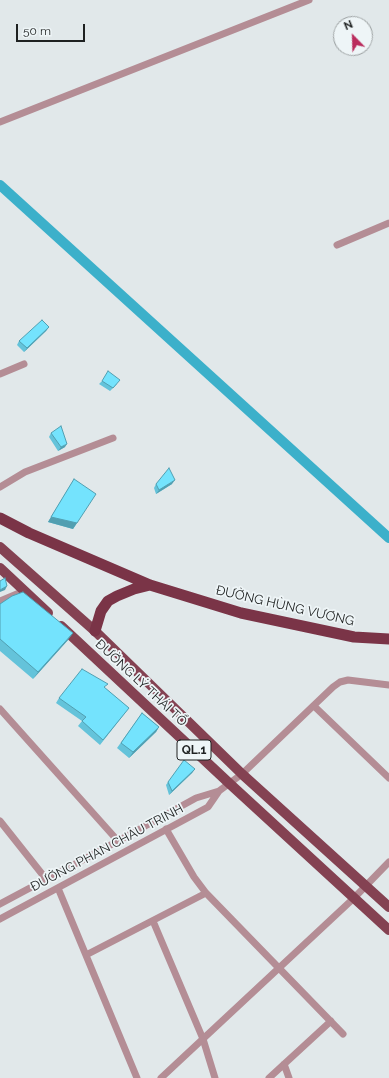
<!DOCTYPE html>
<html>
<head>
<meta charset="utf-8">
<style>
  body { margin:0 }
  #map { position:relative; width:389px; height:1078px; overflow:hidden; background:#e1e8ea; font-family:Raleway,sans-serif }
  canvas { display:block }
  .north { position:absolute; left:333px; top:16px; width:40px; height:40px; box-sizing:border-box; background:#eef5f7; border:1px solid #9ba0a1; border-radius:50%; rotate:337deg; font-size:11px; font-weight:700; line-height:16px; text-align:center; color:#1e2121 }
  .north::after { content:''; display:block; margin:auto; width:14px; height:18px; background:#ba2c5d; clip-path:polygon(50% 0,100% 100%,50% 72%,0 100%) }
  .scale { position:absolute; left:16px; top:24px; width:69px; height:18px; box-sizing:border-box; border:2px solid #1e2121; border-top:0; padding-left:5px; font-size:12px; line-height:14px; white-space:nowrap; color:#1e2121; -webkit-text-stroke:3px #eef5f7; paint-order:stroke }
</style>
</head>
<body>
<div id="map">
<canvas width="389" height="1078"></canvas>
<div class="north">N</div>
<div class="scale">50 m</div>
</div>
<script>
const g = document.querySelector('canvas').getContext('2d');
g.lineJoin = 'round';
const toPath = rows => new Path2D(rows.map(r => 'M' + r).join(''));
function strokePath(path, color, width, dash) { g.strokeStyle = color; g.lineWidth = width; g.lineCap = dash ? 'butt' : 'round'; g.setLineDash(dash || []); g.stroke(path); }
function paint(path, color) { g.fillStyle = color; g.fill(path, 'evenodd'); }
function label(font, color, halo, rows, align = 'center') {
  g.font = font + ' Raleway,sans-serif'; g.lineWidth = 3.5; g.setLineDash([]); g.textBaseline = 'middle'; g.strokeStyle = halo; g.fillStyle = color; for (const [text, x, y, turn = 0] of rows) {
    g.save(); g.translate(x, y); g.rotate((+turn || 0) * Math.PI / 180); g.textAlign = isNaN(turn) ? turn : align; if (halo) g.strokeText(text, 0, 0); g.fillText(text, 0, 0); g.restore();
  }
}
const canal = toPath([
  [0,185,389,538]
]);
const minor = toPath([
  [0,122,309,0],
  [337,245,389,223],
  [0,374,24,364],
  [0,487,25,472,113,438],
  [0,601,24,591],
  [314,706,389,778],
  [0,709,118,841],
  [0,821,46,879],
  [166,829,194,877,206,893,343,1034],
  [58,888,137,1078],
  [0,904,118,841,196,798,219,791],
  [0,919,208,807,219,791,242,774,333,687,340,682,348,680,389,685],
  [153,921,203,1039,215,1078],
  [86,955,206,893],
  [284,1064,289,1078],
  [161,1078,354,898,389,862],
  [269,1078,331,1021]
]);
const primary = toPath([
  [0,547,95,631,242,774,389,907],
  [0,568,48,613],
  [61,626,230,784,389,930]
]);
const trunk = toPath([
  [0,518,29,533,150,585,241,613,354,637,389,639],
  [95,631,101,611,108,601,117,596,134,589,150,585]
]);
const wall = toPath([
  [49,327,46,331,24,352,17,345,19,341],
  [102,381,117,384,110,391,99,384],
  [51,433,65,447,58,451,49,437],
  [74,479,77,523,73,529,48,522],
  [156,484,172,484,156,494,154,488],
  [0,604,68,640,33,679,0,651],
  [105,688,129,708,100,745,78,726,82,721,56,703,59,698],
  [142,713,159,727,156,732,129,758,117,748],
  [195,769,192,773,169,795,166,785,168,782]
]);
const shadedWall = toPath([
  [49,327,46,331,24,352,27,348],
  [67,444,65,447,58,451,61,447],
  [175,480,172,484,156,494,159,490],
  [51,517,77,523,73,529,48,522],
  [7,586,5,590,0,592,0,590],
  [73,633,68,640,33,679,38,672],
  [159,727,156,732,129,758,133,752],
  [195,769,192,773,169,795,172,791]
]);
const building = toPath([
  [42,320,49,327,27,348,19,341,42,320],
  [108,371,120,380,113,388,102,381,108,371],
  [61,426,67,444,61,447,51,433,61,426],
  [169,468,175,480,159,490,156,484,169,468],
  [74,479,96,494,77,523,51,517,74,479],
  [5,578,7,586,0,590,0,581,5,578],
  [23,592,73,633,38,672,0,639,0,604,12,596,23,592],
  [82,669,108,684,104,687,129,708,103,740,82,721,86,717,59,698,82,669],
  [142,713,159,727,133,752,121,743,142,713],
  [184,760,195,769,172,791,168,782,184,760]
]);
const shields = [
  [194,750,34]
];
const shieldNames = [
  ["QL.1",194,750]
];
const streetNames = [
  ["ĐƯỜNG HÙNG VƯƠNG",285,606,13],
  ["ĐƯỜNG LÝ THÁI TỔ",141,683,43],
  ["ĐƯỜNG PHAN CHÂU TRINH",107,848,-28]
];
strokePath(canal, '#3cb0ca', 10);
strokePath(minor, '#b48d95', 7);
strokePath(primary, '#844252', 10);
strokePath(trunk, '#7a3447', 11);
paint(wall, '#64c3da');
paint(shadedWall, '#519fb1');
paint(building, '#74e3fd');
strokePath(building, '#519fb1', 1);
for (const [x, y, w] of shields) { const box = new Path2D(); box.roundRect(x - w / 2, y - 10, w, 20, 3); g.fillStyle = '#eef5f7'; g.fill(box); strokePath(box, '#1e2121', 1); }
label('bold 12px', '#1e2121', null, shieldNames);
label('13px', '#1e2121', '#eef5f7', streetNames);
</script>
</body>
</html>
